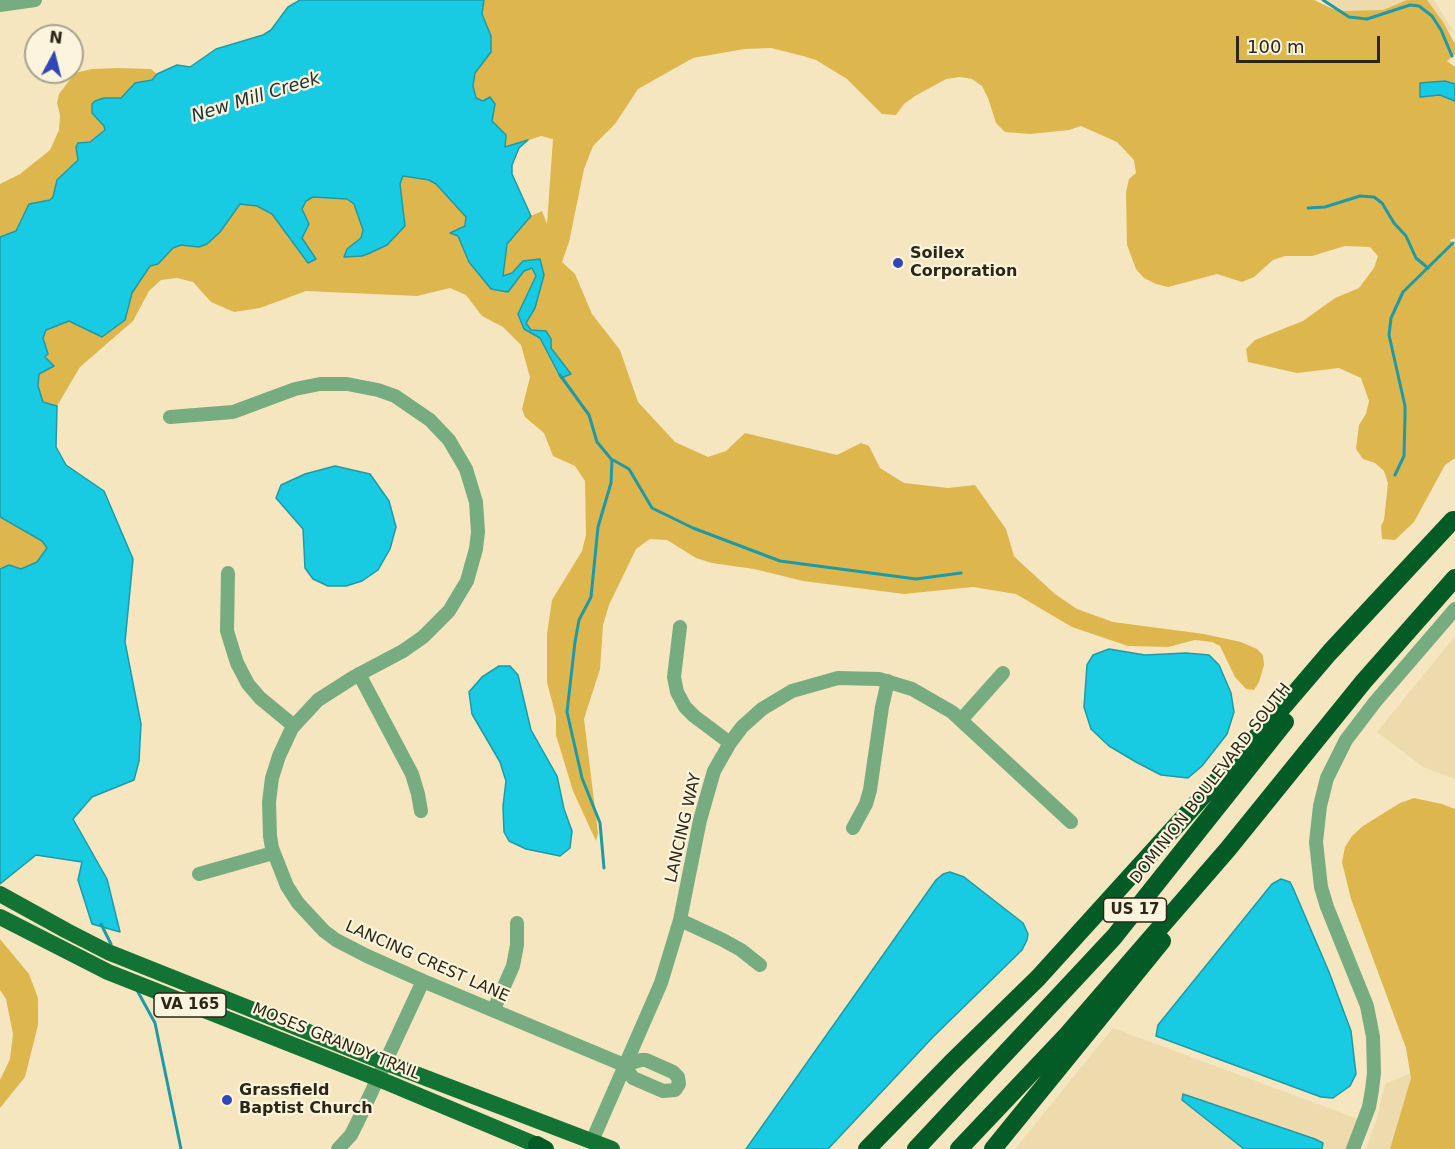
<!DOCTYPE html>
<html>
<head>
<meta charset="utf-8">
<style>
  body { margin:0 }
  #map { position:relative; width:1455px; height:1149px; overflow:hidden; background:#f5e6bf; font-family:"DejaVu Sans",sans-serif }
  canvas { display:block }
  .north { position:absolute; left:24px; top:24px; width:60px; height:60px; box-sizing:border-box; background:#fdf4dd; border:2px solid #a9a28e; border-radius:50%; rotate:7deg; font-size:16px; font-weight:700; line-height:24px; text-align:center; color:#2c2617 }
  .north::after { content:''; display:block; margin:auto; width:21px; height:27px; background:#3047b8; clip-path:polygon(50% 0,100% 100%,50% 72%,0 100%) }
  .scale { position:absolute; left:1236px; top:36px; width:144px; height:27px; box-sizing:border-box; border:3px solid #2c2617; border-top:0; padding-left:8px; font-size:18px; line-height:21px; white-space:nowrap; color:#2c2617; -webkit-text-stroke:4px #fdf4dd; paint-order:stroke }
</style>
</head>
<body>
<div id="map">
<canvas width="1455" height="1149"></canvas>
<div class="north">N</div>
<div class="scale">100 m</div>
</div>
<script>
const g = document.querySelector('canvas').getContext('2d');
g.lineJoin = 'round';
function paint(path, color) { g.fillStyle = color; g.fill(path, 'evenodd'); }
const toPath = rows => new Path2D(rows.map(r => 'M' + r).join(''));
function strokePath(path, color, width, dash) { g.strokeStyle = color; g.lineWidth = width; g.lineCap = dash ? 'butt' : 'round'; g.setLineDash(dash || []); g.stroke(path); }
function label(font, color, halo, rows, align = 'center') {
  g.font = font + ' "DejaVu Sans",sans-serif'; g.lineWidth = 4.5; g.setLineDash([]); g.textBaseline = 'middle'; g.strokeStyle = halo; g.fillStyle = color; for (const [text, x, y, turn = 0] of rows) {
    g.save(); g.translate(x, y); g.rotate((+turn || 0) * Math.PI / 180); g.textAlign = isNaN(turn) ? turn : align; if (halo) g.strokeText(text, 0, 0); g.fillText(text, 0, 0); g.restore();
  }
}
const built = toPath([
  [1323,0,1434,0,1454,32,1349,17],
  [1455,636,1455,779,1423,767,1377,732],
  [1113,1028,1361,1120,1350,1149,1015,1149],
  [1450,1056,1455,1149,1366,1149,1377,1118,1385,1084]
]);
const green = toPath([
  [484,0,1314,0,1333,9,1345,11,1383,10,1407,0,1427,0,1443,22,1455,44,1455,54,1447,61,1455,67,1455,84,1421,83,1420,97,1440,95,1455,101,1455,238,1450,240,1455,246,1455,458,1445,465,1414,522,1395,540,1382,539,1381,526,1384,520,1388,483,1384,471,1375,463,1363,459,1356,449,1359,425,1366,414,1369,401,1361,378,1339,368,1297,373,1248,362,1246,349,1255,340,1303,321,1335,298,1359,288,1374,268,1378,256,1370,247,1345,246,1312,256,1285,256,1273,260,1254,277,1242,282,1217,274,1168,287,1156,284,1144,278,1136,269,1127,245,1126,192,1129,179,1136,173,1134,160,1117,142,1081,126,1069,130,1030,134,1005,132,996,123,988,98,982,86,972,79,960,77,946,79,915,96,904,104,896,115,882,114,847,79,816,60,803,56,771,48,744,49,693,58,638,89,615,124,593,146,584,169,569,242,562,262,575,274,592,314,620,350,638,402,675,442,708,457,726,451,745,433,837,455,861,443,869,446,880,468,904,483,948,488,975,485,1006,529,1014,556,1020,562,1055,594,1077,609,1113,622,1204,634,1241,642,1257,649,1263,655,1264,665,1259,682,1254,690,1246,689,1235,677,1220,646,1212,642,1195,640,1168,647,1128,646,1072,627,1016,594,973,587,904,594,803,581,754,569,712,563,696,558,667,540,650,539,636,549,609,605,603,625,600,669,584,719,598,833,596,841,573,791,556,735,556,717,547,682,547,634,552,600,582,551,586,535,585,481,575,466,553,456,544,433,525,417,522,409,530,377,521,345,503,327,482,316,466,295,450,288,417,296,306,291,260,308,234,312,211,302,193,282,177,278,161,280,149,291,133,321,80,367,57,406,43,402,38,386,39,374,48,354,43,338,46,330,69,321,125,320,132,293,150,266,158,264,173,248,181,245,199,247,207,244,220,232,240,204,257,206,272,214,308,263,302,238,309,224,302,209,306,201,313,197,347,199,354,204,363,230,361,238,347,249,344,257,362,256,387,245,405,226,400,184,403,176,429,180,436,184,466,217,465,226,451,232,458,236,469,262,508,292,524,271,532,268,536,276,524,329,540,338,561,377,571,374,550,348,551,339,530,330,526,323,535,308,544,275,540,259,523,261,512,273,503,276,507,244,531,216,542,211,547,224,553,139,541,136,505,148,506,135,492,121,483,101,476,98,473,86,475,73,491,52,491,36,482,14],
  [118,68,151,69,157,74,152,80,135,83,121,98,104,98,92,113,104,126,105,130,90,142,76,147,78,159,57,180,53,197,50,200,29,204,16,231,0,237,0,184,20,174,50,150,59,130,60,115,57,103,59,94,75,73,92,69],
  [0,517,42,541,47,548,37,562,21,569,0,569],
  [1414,798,1442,804,1455,809,1455,1149,1390,1149,1411,1078,1406,1048,1351,899,1342,862,1345,847,1352,836,1363,826,1400,803],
  [0,939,29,974,38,998,38,1025,25,1077,0,1108,0,1080,10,1059,13,1034,6,999,0,990]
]);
const water = toPath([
  [300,0,484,0,482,14,491,36,491,52,475,73,473,86,476,98,483,101,490,97,495,104,492,121,506,135,505,147,528,140,519,148,512,165,512,174,531,216,507,244,503,276,512,273,523,261,540,259,544,275,535,308,526,323,531,330,546,331,551,339,551,348,571,374,561,378,540,338,524,329,518,314,536,276,532,268,524,271,508,292,491,289,469,262,458,236,450,233,465,226,466,217,436,184,429,180,403,176,400,184,405,226,387,245,370,253,362,256,344,257,347,249,361,238,363,230,354,204,347,199,313,197,306,201,302,209,309,224,302,238,316,259,308,263,272,214,257,206,240,204,220,232,207,244,199,247,181,245,173,248,158,264,150,266,132,293,125,320,102,337,69,321,46,330,43,338,48,354,45,357,54,366,39,374,38,386,43,402,57,406,56,447,66,465,104,491,133,559,125,642,141,724,139,761,134,780,92,797,73,819,107,879,120,932,92,924,78,880,82,862,36,855,0,884,0,569,9,565,21,569,37,562,47,548,42,541,0,517,0,237,16,231,29,204,50,200,53,197,57,180,78,160,76,147,78,143,90,142,105,130,104,126,92,113,92,104,95,101,104,98,121,98,135,83,152,80,157,74,177,65,190,67,216,49,263,35,271,30,288,7,300,0],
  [1445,81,1455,84,1455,101,1440,95,1420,97,1420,83,1445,81],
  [335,466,370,474,389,501,396,527,390,549,378,570,362,581,346,586,328,586,313,579,305,568,303,529,276,498,281,485,305,474,335,466],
  [1109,649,1145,655,1186,653,1209,655,1219,665,1231,693,1234,712,1227,734,1202,766,1188,778,1161,775,1136,762,1109,746,1091,729,1084,707,1087,665,1093,655,1109,649],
  [499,666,510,666,518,675,531,730,557,776,564,809,572,831,570,848,560,856,526,849,509,841,504,832,503,806,506,781,500,762,472,714,469,692,482,677,499,666],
  [950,872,964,877,1023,923,1028,934,1027,940,1022,950,933,1037,828,1149,746,1149,936,880,943,874,950,872],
  [1281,879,1290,882,1293,888,1329,972,1351,1031,1356,1074,1350,1086,1333,1098,1321,1097,1156,1036,1158,1025,1272,884,1281,879],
  [1183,1094,1315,1139,1323,1143,1322,1149,1244,1149,1182,1100,1183,1094]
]);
const stream = toPath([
  [1323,0,1349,17,1367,19,1410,5,1419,6,1432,16,1441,30,1452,56],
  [1308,208,1325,207,1360,196,1374,197,1382,203,1394,223,1406,236,1416,258,1428,268],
  [560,375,589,415,597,442,612,460,611,483,598,527,591,597,579,620,575,642,567,712,582,778,600,823,604,868],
  [613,460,629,469,652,508,693,528,780,561,916,579,961,573],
  [1395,475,1404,456,1405,416,1405,406,1389,335,1391,318,1403,292,1453,243],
  [101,924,111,944],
  [138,992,155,1023,181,1149]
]);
const minor = toPath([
  [0,5,35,0],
  [170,417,233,412,295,389,320,384,347,384,378,390,395,396,430,420,449,440,466,469,476,502,478,532,476,549,467,581,449,611,423,637,403,651,354,677,318,700,292,728,279,756,272,778,269,802,270,836,272,848,287,886,298,903,324,931,336,940,367,956,423,981,624,1065],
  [228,573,227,631,237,663,248,684,260,698,294,726],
  [680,627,674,677,677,692,685,707,694,716,730,743],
  [359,674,412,774,418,794,421,811],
  [961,720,1003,673],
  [853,828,866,804,870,790,882,707,888,681],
  [199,874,273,853],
  [680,920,723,940,741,950,760,965],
  [494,1009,513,966,517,945,517,923],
  [641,1060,646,1060,673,1072,678,1077,679,1084,675,1090,663,1091,633,1078,624,1065,641,1060],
  [592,1141,661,983,680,920,700,820,714,771,730,743,742,727,762,709,792,691,838,678,879,679,912,689,952,712,1071,822],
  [338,1149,351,1135,358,1121,423,981],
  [1353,1149,1369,1107,1372,1090,1374,1073,1373,1037,1367,1006,1327,907,1321,887,1316,842,1320,806,1327,778,1346,740,1375,702,1455,609]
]);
const major = toPath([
  [0,894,67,931,108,952,371,1057,612,1149],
  [0,917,108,972,379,1079,546,1149]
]);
const highway = toPath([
  [537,1145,544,1149],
  [867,1149,951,1063,1038,978,1271,721,1330,652,1453,520],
  [916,1149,1114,937,1285,722],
  [959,1149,1067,1035,1228,849,1364,681,1455,578],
  [993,1149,1162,941]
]);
const markers = [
  [898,263,6,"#3047b8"],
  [227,1100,6,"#3047b8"]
];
const shields = [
  [1135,910,63],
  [190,1005,72]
];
const shieldNames = [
  ["US 17",1135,910],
  ["VA 165",190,1005]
];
const poiNames = [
  ["Soilex",910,254],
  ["Corporation",910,272],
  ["Grassfield",239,1091],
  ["Baptist Church",239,1109]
];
const streetNames = [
  ["DOMINION BOULEVARD SOUTH",1211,784,-52],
  ["LANCING WAY",684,828,-77],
  ["LANCING CREST LANE",427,962,24],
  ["MOSES GRANDY TRAIL",336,1042,22]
];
const waterNames = [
  ["New Mill Creek",256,98,-17]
];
paint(built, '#eddbae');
paint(green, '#ddb74e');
paint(water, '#19cbe2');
strokePath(water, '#1f9aa5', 1.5);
strokePath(stream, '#1f9aa5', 3);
strokePath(minor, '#77ac80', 14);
strokePath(major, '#137334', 16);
strokePath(highway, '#035b25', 18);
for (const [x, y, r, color] of markers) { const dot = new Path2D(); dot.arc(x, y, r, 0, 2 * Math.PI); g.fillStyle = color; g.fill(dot); strokePath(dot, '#fdf4dd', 2); }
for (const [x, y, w] of shields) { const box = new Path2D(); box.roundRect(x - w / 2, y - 12, w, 24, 4.5); g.fillStyle = '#fdf4dd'; g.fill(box); strokePath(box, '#2c2617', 1.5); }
label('bold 15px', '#2c2617', null, shieldNames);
label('bold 16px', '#2c2617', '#fdf4dd', poiNames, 'left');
label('16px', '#2c2617', '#fdf4dd', streetNames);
label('italic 18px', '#1a3337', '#fdf4dd', waterNames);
</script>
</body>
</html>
